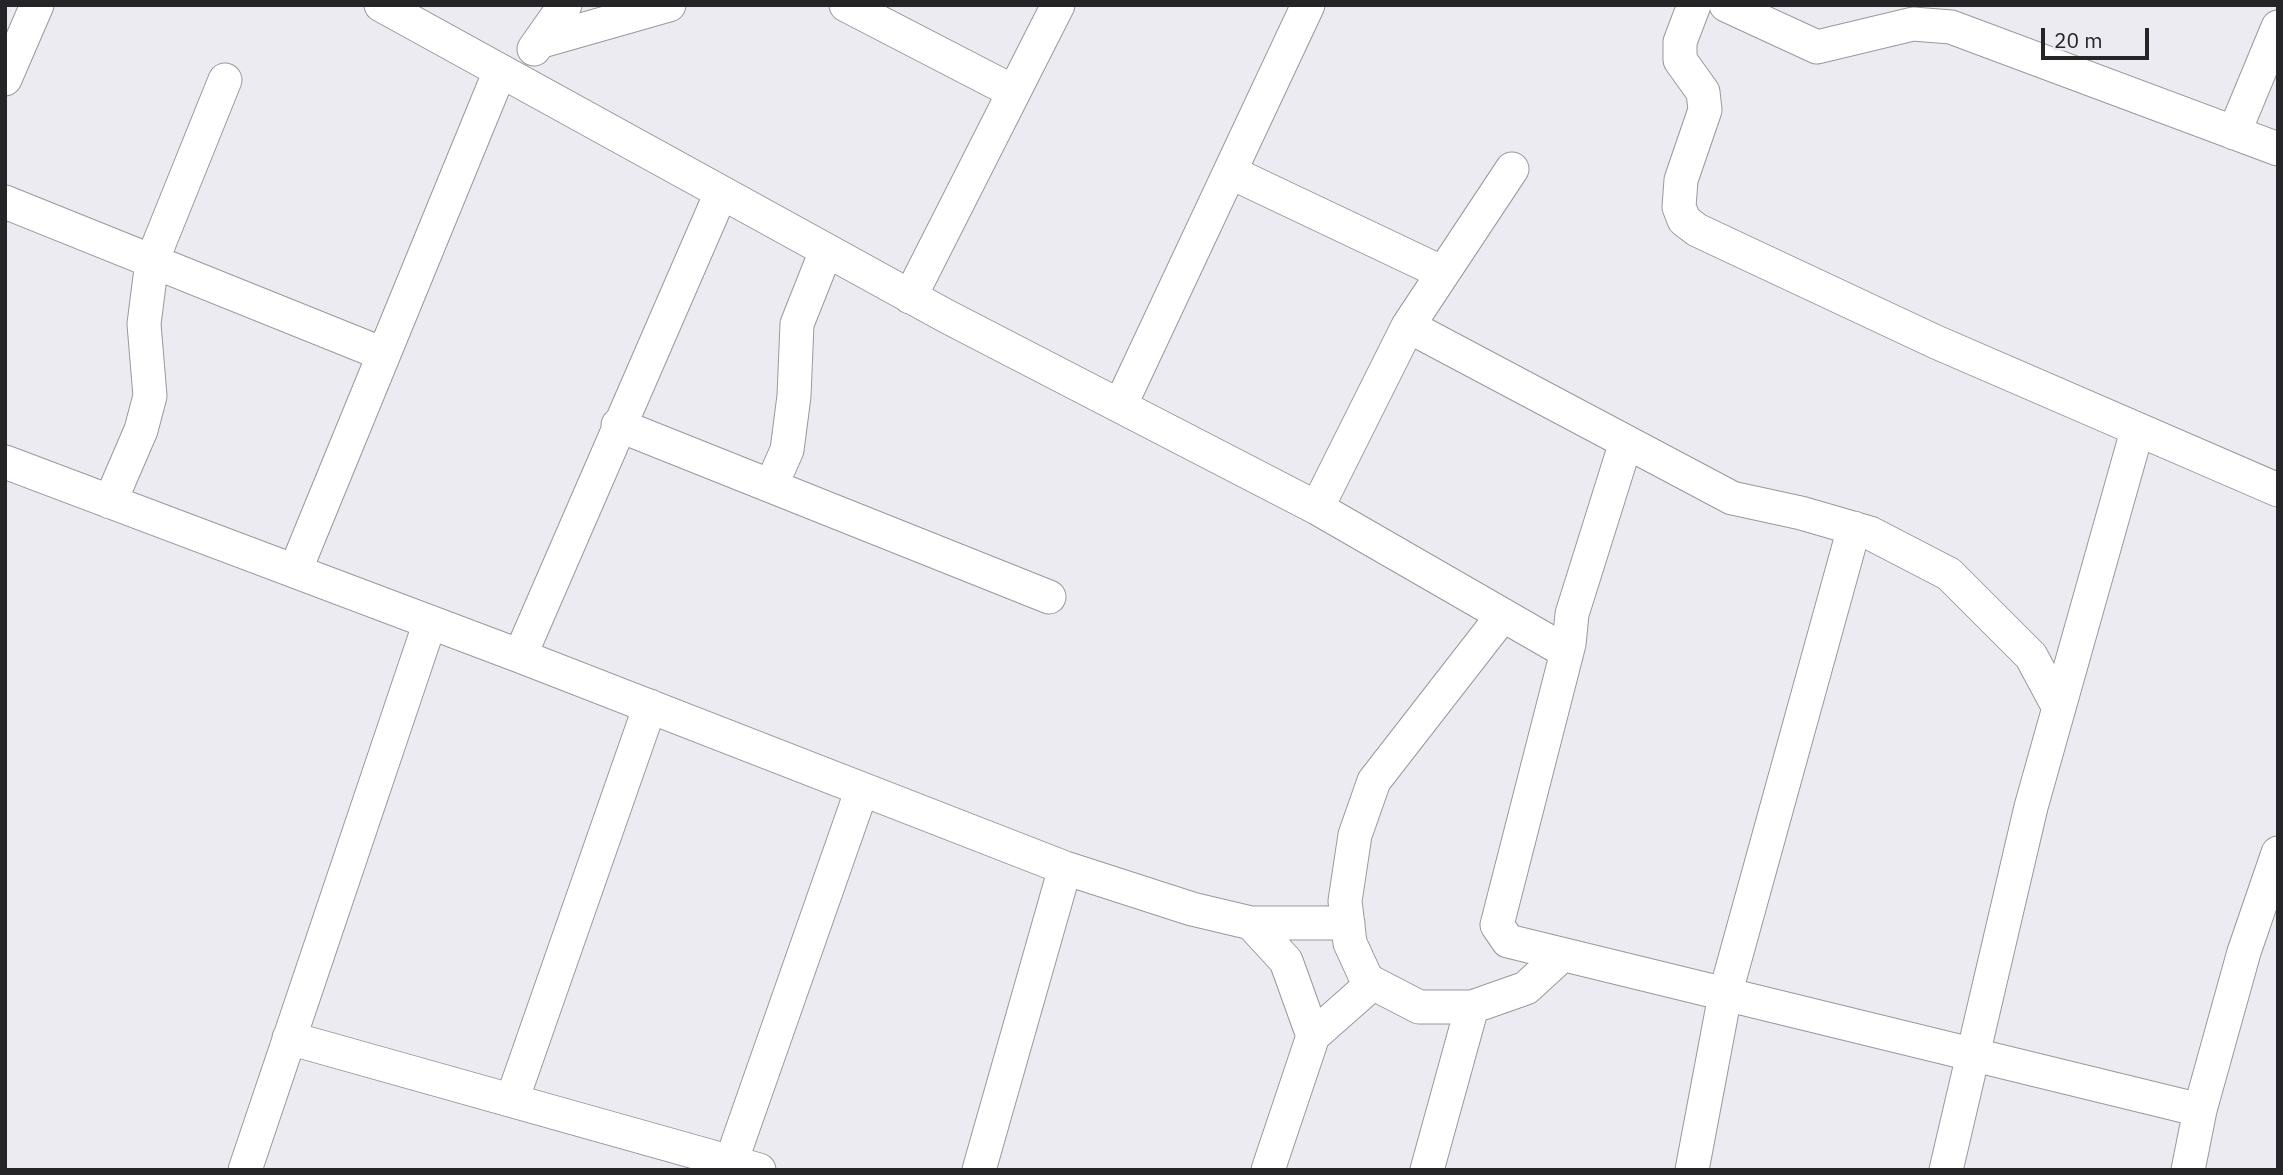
<!DOCTYPE html>
<html>
<head>
<meta charset="utf-8">
<style>
  body { margin:0 }
  #map { position:relative; width:2283px; height:1175px; overflow:hidden; background:#ecebf1; font-family:"IBM Plex Sans",sans-serif }
  canvas { display:block }
  .frame { position:absolute; inset:0; border:7px solid #252527; pointer-events:none }
  .scale { position:absolute; left:2041px; top:28px; width:108px; height:32px; box-sizing:border-box; border:4px solid #252527; border-top:0; padding-left:9px; font-size:21px; line-height:24px; white-space:nowrap; color:#252527; -webkit-text-stroke:5px #ecebf1; paint-order:stroke }
</style>
</head>
<body>
<div id="map">
<canvas width="2283" height="1175"></canvas>
<div class="frame"></div>
<div class="scale">20 m</div>
</div>
<script>
const g = document.querySelector('canvas').getContext('2d');
g.lineJoin = 'round';
const toPath = rows => new Path2D(rows.map(r => 'M' + r).join(''));
function strokePath(path, color, width, dash) { g.strokeStyle = color; g.lineWidth = width; g.lineCap = dash ? 'butt' : 'round'; g.setLineDash(dash || []); g.stroke(path); }
const street = toPath([
  [381,5,946,316,1317,508,1567,652],
  [846,5,1014,92],
  [1694,5,1680,42,1680,60,1703,92,1705,110,1681,180,1679,207,1684,220,1697,230,1936,342,2278,490],
  [1726,5,1817,47,1913,24,1951,27,2278,149],
  [539,42,669,5],
  [534,49,565,5],
  [5,79,37,5],
  [2234,133,2278,27],
  [1230,172,1443,273],
  [5,202,383,354],
  [910,297,1058,5],
  [1408,326,1732,498,1801,513,1870,533,1949,574,2031,656,2059,708],
  [1120,406,1308,5],
  [618,425,1049,597],
  [1626,442,1572,614,1569,644,1497,925,1508,941,2200,1110],
  [5,462,520,656,1065,868,1192,909,1251,923,1286,961,1313,1036,1268,1170],
  [771,486,787,450,794,396,797,324,826,251],
  [110,502,141,430,150,396,144,324,152,261,225,80],
  [1317,508,1408,326,1512,169],
  [295,571,500,71],
  [1503,615,1374,781,1355,835,1345,901,1350,943,1367,980,1419,1007,1472,1007,1526,988,1562,955],
  [520,656,721,193],
  [1251,923,1348,923],
  [1313,1036,1373,983],
  [289,1038,759,1170],
  [512,1100,650,706],
  [731,1162,862,789],
  [245,1170,430,622],
  [979,1170,1065,868],
  [1427,1170,1472,1007],
  [1692,1170,1725,995,1854,528],
  [1946,1170,2031,807,2137,431],
  [2188,1170,2200,1110,2244,952,2278,853]
]);
strokePath(street, '#99989e', 35);
strokePath(street, '#fff', 33);
</script>
</body>
</html>
